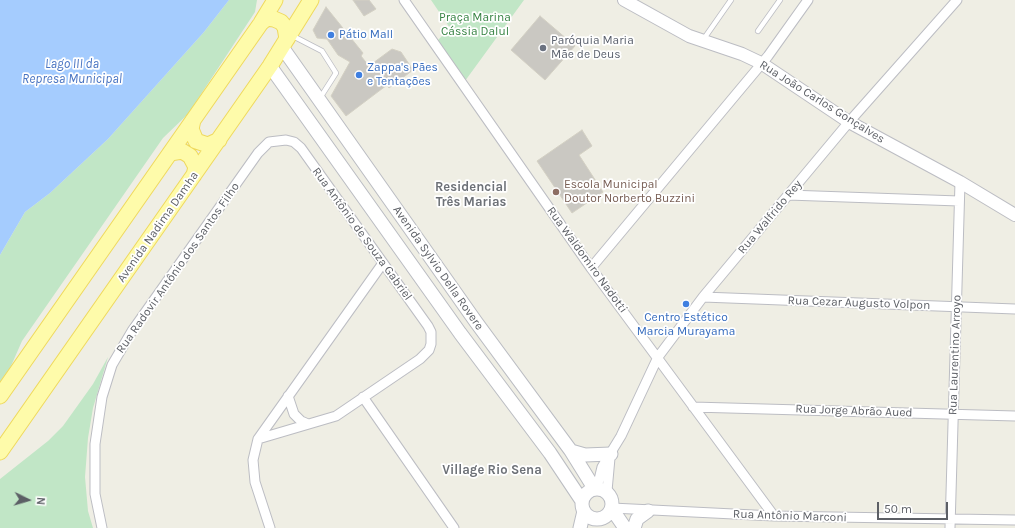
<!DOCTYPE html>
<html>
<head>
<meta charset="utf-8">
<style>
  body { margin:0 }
  #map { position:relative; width:1015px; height:528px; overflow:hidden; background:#efeee4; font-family:Karla,sans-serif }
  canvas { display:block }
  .north { position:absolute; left:8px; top:480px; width:40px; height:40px; -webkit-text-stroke:3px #fff; paint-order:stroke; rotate:95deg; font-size:11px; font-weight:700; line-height:16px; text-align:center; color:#5c5f65 }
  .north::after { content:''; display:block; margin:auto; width:14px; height:18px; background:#5c5f65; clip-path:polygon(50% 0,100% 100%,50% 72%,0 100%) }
  .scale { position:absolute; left:877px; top:502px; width:71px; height:18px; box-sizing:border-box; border:2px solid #5c5f65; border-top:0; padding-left:5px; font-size:12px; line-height:14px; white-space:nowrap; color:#5c5f65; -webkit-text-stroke:3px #fff; paint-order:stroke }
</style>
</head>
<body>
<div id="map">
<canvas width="1015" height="528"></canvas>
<div class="north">N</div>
<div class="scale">50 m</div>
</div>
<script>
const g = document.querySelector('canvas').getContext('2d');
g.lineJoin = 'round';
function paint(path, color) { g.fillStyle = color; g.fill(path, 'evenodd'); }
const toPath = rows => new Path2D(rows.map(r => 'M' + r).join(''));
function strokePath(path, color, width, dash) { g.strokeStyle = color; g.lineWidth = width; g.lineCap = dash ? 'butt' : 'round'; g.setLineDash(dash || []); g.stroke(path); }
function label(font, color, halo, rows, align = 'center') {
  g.font = font + ' Karla,sans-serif'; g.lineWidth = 3.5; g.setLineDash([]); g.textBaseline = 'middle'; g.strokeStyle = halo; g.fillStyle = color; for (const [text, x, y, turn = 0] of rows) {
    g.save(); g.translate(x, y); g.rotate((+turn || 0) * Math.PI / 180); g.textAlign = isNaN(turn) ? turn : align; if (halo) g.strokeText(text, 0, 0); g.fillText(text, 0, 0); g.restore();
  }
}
const green = toPath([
  [229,0,257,0,255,12,188,114,163,138,22,341,11,366,0,382,0,255,25,212,50,193,108,139,204,32],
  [431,0,524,0,465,81,438,40,450,28],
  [108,357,93,408,88,438,85,477,88,511,93,528,0,528,0,479,48,441,63,426,93,384]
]);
const water = toPath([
  [0,0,229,0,204,32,108,139,50,193,25,212,0,255]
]);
const building = toPath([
  [353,0,369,0,376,9,364,16,353,0],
  [326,7,363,53,361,56,369,66,392,49,401,52,413,70,389,88,387,85,346,116,331,96,350,62,338,55,327,39,317,38,313,30,326,7],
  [540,16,575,46,545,80,511,50,540,16],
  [582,130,592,146,579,155,603,192,572,213,537,161,582,130]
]);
const service = toPath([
  [758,31,780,0],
  [291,35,322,51,336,73,320,98],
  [703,40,731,0]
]);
const minor = toPath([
  [404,0,591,268,774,516],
  [788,195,959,201],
  [591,268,768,56,808,0],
  [703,297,1015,309],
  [288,396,294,414,301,421,308,424],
  [363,397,454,528],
  [693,407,1015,416],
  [597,488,602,467,621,436,658,357,703,297,849,122,957,0],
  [607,491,610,458],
  [612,508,774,516,1015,520],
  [102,528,95,494,95,444,102,397,112,365,132,331,258,153,269,142,286,140,294,142,301,148,428,326,431,332,431,344,429,350,420,359,336,416,258,439],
  [270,528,255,482,253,460,258,439,383,263],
  [950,528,960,182]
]);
const tertiary = toPath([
  [624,0,689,36,742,54,761,63,849,122,960,182,1015,215]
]);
const secondary = toPath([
  [282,47,476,322,571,451,594,488],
  [270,66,460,333,550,453,582,501],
  [571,451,585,455,611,454],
  '582 504a15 15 0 1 1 30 0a15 15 0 1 1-30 0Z',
  [612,509,625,528],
  [580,528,584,511],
  [634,528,637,519,648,511]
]);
const primary = toPath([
  [261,23,267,18,274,19,281,22,285,27,287,39],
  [193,120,191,129,196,141,208,145,219,140],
  [170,153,182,151,190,156,196,167,194,175],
  [0,396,261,23,275,0],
  [0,452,270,66,311,0]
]);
const markers = [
  [331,35,4,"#3f7fe0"],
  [543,48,4,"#6b7280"],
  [359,75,4,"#3f7fe0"],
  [556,192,4,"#8d6e63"],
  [686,304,4,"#3f7fe0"]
];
const parkNames = [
  ["Praça Marina",475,18],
  ["Cássia Dalul",475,32]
];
const shopNames = [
  ["Pátio Mall",339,35],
  ["Zappa's Pães",367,68],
  ["e Tentações",367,82],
  ["Centro Estético",686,318,"center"],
  ["Marcia Murayama",686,332,"center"]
];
const worshipNames = [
  ["Paróquia Maria",551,41],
  ["Mãe de Deus",551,55]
];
const streetNames = [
  ["Rua João Carlos Gonçalves",822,102,32],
  ["Rua Walfrido Rey",770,217,-50],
  ["Avenida Nadima Damha",158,227,-55],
  ["Rua Antônio de Souza Gabriel",362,234,54],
  ["Rua Waldomiro Nadotti",587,260,54],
  ["Rua Radovir Antônio dos Santos Filho",178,268,-55],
  ["Avenida Sylvio Della Rovere",438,268,55],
  ["Rua Cezar Augusto Volpon",859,303,2],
  ["Rua Laurentino Arroyo",955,355,-88],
  ["Rua Jorge Abrão Aued",854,411,2],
  ["Rua Antônio Marconi",790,516,2]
];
const educationNames = [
  ["Escola Municipal",564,185],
  ["Doutor Norberto Buzzini",564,199]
];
const waterNames = [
  ["Lago III da",72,64],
  ["Represa Municipal",72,79]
];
const neighbourhoodNames = [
  ["Residencial",471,187],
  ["Três Marias",471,202],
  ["Village Rio Sena",492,470]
];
paint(green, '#c1e6c6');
paint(water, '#a5ccfe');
paint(building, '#cac8c2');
strokePath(building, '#d3d0c3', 1);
strokePath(service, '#bcbdc3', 6);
strokePath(minor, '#bcbdc3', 11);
strokePath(tertiary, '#bcbdc3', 14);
strokePath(secondary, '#babcc2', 15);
strokePath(primary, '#efd95d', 17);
strokePath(service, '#fff', 4.5);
strokePath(minor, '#fff', 9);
strokePath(tertiary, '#fff', 12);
strokePath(secondary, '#fff', 13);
strokePath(primary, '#fefbaa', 15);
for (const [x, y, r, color] of markers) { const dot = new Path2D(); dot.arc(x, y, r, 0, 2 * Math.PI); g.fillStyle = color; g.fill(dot); strokePath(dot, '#fff', 1.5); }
label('12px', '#368343', '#fff', parkNames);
label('12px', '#366cbe', '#fff', shopNames, 'left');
label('12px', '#5b616d', '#fff', worshipNames, 'left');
label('12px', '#5c5f65', '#fff', streetNames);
label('12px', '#785e54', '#fff', educationNames, 'left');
label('italic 13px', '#4773c2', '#fff', waterNames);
label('bold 13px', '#6d7177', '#fff', neighbourhoodNames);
</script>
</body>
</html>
